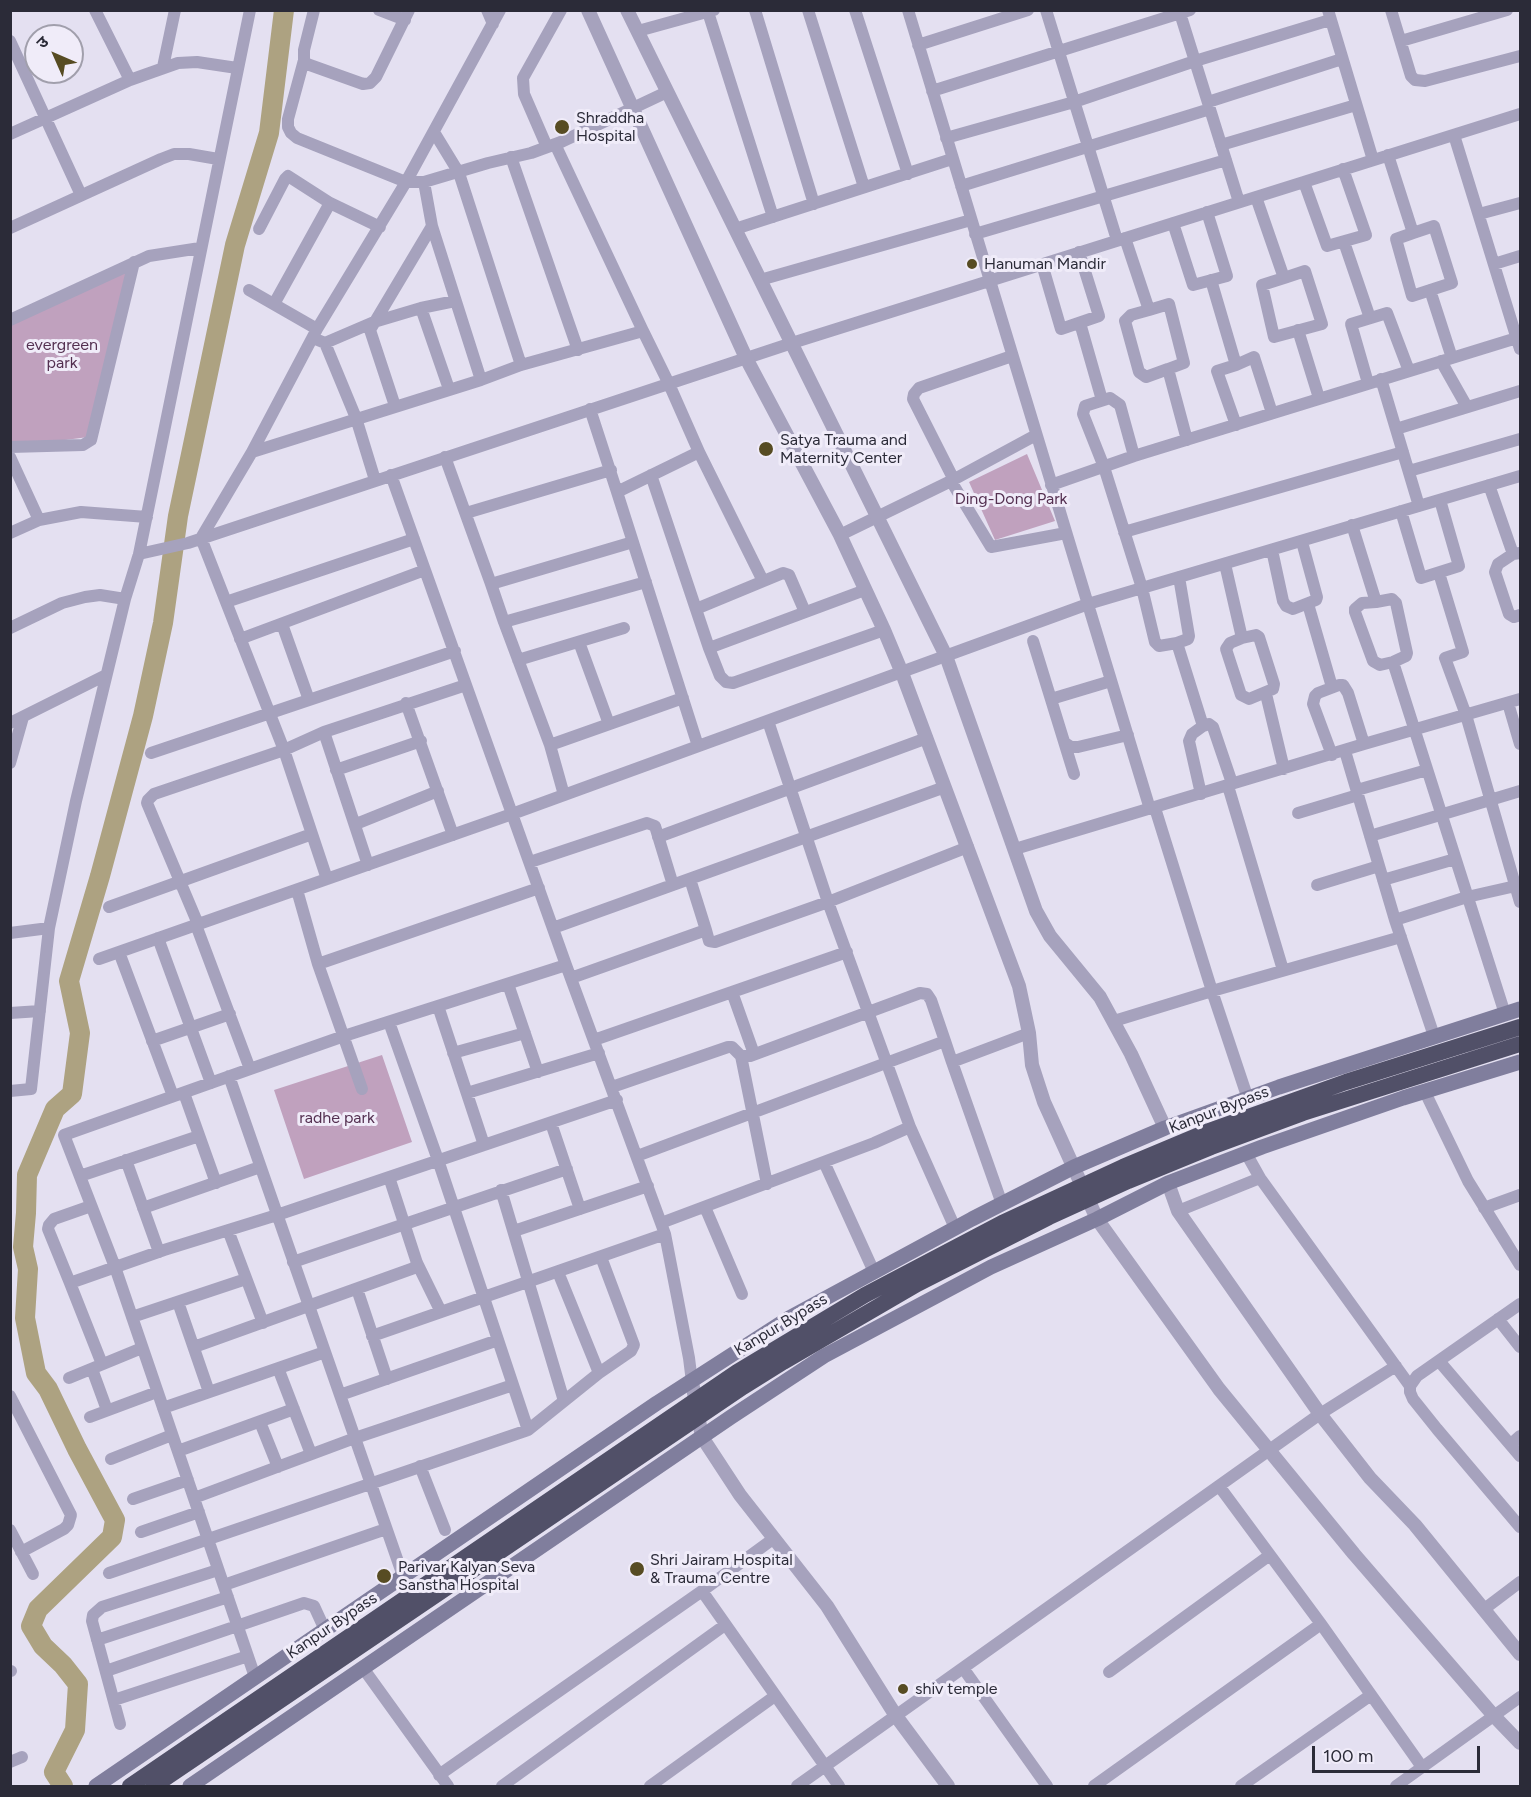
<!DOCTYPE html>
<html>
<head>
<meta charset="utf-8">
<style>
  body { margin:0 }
  #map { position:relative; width:1531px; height:1797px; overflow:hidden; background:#e4e0f1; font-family:Figtree,"Noto Sans Devanagari",sans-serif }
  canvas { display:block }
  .frame { position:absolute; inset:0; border:12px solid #2b2b38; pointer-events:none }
  .north { position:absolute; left:24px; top:24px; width:60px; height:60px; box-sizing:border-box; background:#f0ecf9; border:2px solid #a19fac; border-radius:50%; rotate:315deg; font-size:16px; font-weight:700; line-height:24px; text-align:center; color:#2b2b38 }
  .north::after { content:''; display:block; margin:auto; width:21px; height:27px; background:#574c23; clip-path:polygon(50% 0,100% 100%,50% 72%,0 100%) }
  .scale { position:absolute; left:1312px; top:1746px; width:168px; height:27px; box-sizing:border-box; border:3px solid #2b2b38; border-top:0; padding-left:8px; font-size:18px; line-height:21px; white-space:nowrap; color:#2b2b38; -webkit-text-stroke:4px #f0ecf9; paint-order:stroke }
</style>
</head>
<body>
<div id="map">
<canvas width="1531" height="1797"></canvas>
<div class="frame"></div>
<div class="north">उ</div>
<div class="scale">100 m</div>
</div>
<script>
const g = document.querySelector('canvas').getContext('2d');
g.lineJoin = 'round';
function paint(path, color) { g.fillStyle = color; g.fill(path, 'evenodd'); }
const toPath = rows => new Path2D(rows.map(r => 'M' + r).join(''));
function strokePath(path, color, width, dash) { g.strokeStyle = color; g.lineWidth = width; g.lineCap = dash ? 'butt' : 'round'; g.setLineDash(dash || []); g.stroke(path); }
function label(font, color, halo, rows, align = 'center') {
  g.font = font + ' Figtree,sans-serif'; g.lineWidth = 6; g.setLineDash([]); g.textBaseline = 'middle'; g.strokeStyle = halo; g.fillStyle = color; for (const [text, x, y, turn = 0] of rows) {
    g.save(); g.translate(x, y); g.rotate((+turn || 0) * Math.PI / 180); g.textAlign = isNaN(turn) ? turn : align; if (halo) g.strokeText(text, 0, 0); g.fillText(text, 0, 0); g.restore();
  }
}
const green = toPath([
  [135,264,96,436,11,447,10,322],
  [1027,454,1055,521,995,540,969,482],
  [382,1055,412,1142,304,1179,274,1090]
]);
const river = toPath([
  [63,1786,54,1772,75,1730,78,1684,63,1665,43,1646,31,1626,38,1609,112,1537,115,1520,77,1449,48,1389,36,1373,25,1318,28,1269,23,1247,26,1213,27,1175,55,1109,72,1094,80,1033,69,981,100,876,143,716,163,623,178,516,235,245,269,133,284,10]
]);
const minor = toPath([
  [95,10,130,80],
  [314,10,304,50,304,60,307,64,363,84,370,83,376,77,409,10],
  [379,10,405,20],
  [487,10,493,24],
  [755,10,814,204],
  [808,10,864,187],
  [855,10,908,174],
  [908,10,1150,809],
  [1046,10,1117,240],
  [1179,10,1239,202],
  [1328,10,1373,160],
  [1391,10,1411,76,1415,80,1425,81,1520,56],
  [708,12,773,217],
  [638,31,714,10],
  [10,41,81,195],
  [1401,41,1507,10],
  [918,45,1028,10],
  [304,60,288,119,288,127,291,133,297,138,406,182,424,182,488,163,531,153,561,142,667,92],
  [163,67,175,10],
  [932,91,1190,10],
  [1208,102,1342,59],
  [434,132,459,173,521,365],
  [10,134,130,80,178,63,197,62,237,68],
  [1454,135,1520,349],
  [946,138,1074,102,1195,61,1330,20],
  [1221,145,1356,105],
  [547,147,524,94,523,78,561,10],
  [1388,155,1413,233,1434,226,1452,283,1412,296,1396,239,1413,233],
  [511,157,578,350],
  [424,182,432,226,481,380],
  [1304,182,1327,246,1366,235,1343,169],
  [961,186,1210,109],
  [1256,197,1284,278,1305,271,1322,324,1274,337,1262,285,1284,278],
  [1479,214,1520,203],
  [1173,223,1193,285,1227,276,1207,212],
  [10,228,161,159,174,154,189,154,218,159],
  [259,229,285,179,288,176,330,203,380,227],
  [735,229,952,159],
  [975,234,1226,160],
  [1125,238,1149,310,1169,304,1184,363,1168,369,1187,440],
  [1344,242,1370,318],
  [1042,264,1061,329,1099,316,1079,252],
  [1494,264,1520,256],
  [760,280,971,220],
  [1211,280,1236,365,1254,357,1272,413],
  [249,290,317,329],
  [1430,290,1452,358],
  [274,304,330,203],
  [421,308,449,389],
  [1149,310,1131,315,1125,321,1139,372,1146,377,1168,369],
  [10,320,149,256,200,248],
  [1080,323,1102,400],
  [1298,330,1319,398],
  [313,338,325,343,374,322,421,308,455,301],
  [325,343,356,418,375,480],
  [1441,361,1467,407],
  [1381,379,1419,506],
  [1368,383,1351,324,1387,313,1409,371],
  [395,406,370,330,432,226],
  [590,409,617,492,699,452,669,384,643,331],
  [1236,425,1217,371,1236,365],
  [1396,429,1520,391],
  [10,447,83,445,91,440,134,262],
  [252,452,481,380,521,365,643,331,555,144],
  [699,452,763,581],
  [1134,456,1120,405,1110,398,1085,406,1083,414,1104,467,1142,588,1155,642,1159,646,1177,643,1188,639,1189,636,1179,577],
  [10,457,39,520],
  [445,457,491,584,633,542],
  [1409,471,1520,439],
  [391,475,566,965,665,1234,689,1358,692,1382],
  [651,475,709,648,720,676,726,682,733,683,884,630],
  [954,480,913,399,914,394,919,388,1012,356],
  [951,481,991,547,1066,533],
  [1051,485,1134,456,1520,337],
  [1489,485,1513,554],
  [617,492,698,746],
  [1401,511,1421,578,1459,566,1440,500],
  [466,513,611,470],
  [1352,525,1376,602,1362,603,1355,609,1355,612,1373,661,1380,665,1393,662,1406,656,1407,653,1396,603,1392,599,1376,602],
  [1124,532,1403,452],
  [10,533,39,520,81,512,147,517],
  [840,535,951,481,1036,435],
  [1272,550,1283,601,1286,606,1293,609,1316,600,1317,597,1302,542],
  [1520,553,1513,554,1498,564,1495,572,1509,614,1514,617,1520,615],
  [139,554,188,543,792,343,1520,114],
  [1225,564,1242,638,1256,635,1259,637,1274,684,1273,689,1249,699,1241,695,1226,649,1230,643,1242,638],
  [1439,573,1463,652,1445,658,1466,715,1520,902],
  [491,584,504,622,646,582],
  [226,602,414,539],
  [1308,604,1332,687],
  [696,609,783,573,789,575,805,612],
  [504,622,550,745,683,698],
  [282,624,309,700],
  [10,628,62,603,85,597,100,595,125,599],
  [240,639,425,570],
  [1033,641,1074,774],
  [579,642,609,724],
  [1177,643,1203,726],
  [709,648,865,590],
  [518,660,624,628],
  [1393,662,1505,1014],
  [1266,694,1284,769],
  [1051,699,1111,681],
  [406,703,453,835],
  [1508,703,1520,744],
  [10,723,106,675],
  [324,732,368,865],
  [1065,743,1071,747,1078,747,1128,735],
  [550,745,564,795],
  [1345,751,1395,920,1434,1036],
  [151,753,455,651],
  [1332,755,1313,704,1315,696,1318,693,1339,685,1343,685,1348,693,1364,744],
  [10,763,23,717],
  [336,770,421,741],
  [1228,786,1283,970],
  [1357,790,1427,770],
  [1201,794,1189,741,1192,734,1203,726,1209,724,1213,727,1232,783],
  [1155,808,1212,991,1248,1099],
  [1298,813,1358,795],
  [356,824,438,791],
  [1370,836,1520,791],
  [658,837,927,738],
  [1015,849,1364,744,1520,699],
  [530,862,647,823,655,826,673,885],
  [327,879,284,750,324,732,466,685],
  [690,879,706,930],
  [1383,880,1455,859],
  [1317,885,1379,866],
  [297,890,318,964],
  [109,907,312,834],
  [1395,920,1467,897,1520,885],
  [198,924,147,803,148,800,154,794,284,750,201,538,252,452,317,329,406,182,500,10],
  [196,925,250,1069,344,1036,566,965],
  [553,928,945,787],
  [10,933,49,928],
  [158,938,211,1083],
  [119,952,173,1096],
  [99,959,512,814,1088,604,1520,476],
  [571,978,706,930,709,941,715,942,828,902,768,721],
  [508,984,538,1072],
  [732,992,754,1054],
  [438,1006,484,1145],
  [10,1013,40,1011],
  [1114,1021,1212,991,1401,937],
  [594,1040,847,952],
  [152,1041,230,1014],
  [453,1053,525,1033],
  [741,1056,767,1184],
  [952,1062,1002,1204],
  [250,1069,64,1135,115,1267,255,1677],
  [229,1076,403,1576],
  [612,1087,728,1047,732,1047,741,1056,750,1056,920,993,927,994,931,1000,945,1041],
  [362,1089,318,964,539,888],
  [10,1091,31,1089,49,928,76,801,125,599,139,554,250,10],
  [1425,1092,1468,1181,1520,1265],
  [184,1093,216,1183],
  [467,1093,599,1053],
  [551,1123,580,1209],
  [1246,1153,1260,1178,1410,1386],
  [637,1156,945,1041,952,1062,1029,1033],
  [126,1160,159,1252],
  [824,1162,874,1272],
  [80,1176,199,1136],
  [389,1177,417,1263,441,1312],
  [501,1190,564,1401],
  [705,1207,742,1294],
  [143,1208,260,1167],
  [1484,1208,1520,1195],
  [1178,1211,1260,1178],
  [661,1223,874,1143,910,1127],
  [955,1228,910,1127,828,902,968,847],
  [228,1230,263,1323],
  [514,1231,648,1186],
  [293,1262,567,1169],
  [558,1272,599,1373],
  [70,1283,48,1229,49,1225,54,1219,91,1206],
  [357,1289,387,1379],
  [178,1302,209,1392],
  [1520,1304,1417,1376,1410,1386,1410,1392,1413,1399,1437,1429,1520,1527],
  [132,1317,246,1279],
  [1498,1319,1520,1347],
  [372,1336,665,1234],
  [194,1347,414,1268,417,1263],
  [1439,1361,1520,1456],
  [102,1364,70,1283,164,1250,277,1215,617,1100],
  [278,1368,311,1454],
  [92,1369,107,1410],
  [69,1378,142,1348],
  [340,1395,498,1340],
  [10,1396,71,1515,68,1525,64,1529,21,1552],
  [163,1408,325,1352],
  [90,1417,157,1392],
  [260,1422,278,1467],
  [528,1430,599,1373,631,1351,634,1345,601,1257],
  [1511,1444,1520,1436],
  [178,1451,294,1409],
  [111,1459,172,1435],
  [420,1466,445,1530],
  [1219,1486,1321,1624,1422,1767],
  [194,1498,355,1438,513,1385],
  [133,1499,188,1480],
  [10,1530,33,1574],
  [141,1532,199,1512],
  [109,1573,528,1430,438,1160,389,1022],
  [224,1585,386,1529],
  [702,1591,839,1786],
  [1483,1610,1520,1582],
  [97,1640,228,1597],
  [363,1668,448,1786],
  [963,1668,1047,1786],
  [10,1671,11,1671],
  [106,1671,304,1603,314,1606,325,1630],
  [1109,1672,1270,1555],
  [114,1700,248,1656],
  [120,1724,92,1621,93,1615,102,1607,218,1570],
  [10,1762,22,1757],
  [439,1775,702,1591,773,1539],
  [502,1786,725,1625],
  [650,1786,775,1696],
  [797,1786,1320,1414,1396,1366],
  [1094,1786,1321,1624],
  [1241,1786,1371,1695],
  [1396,1786,1520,1697]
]);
const tertiary = toPath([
  [588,10,746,358,840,535,884,630,902,673,1019,986,1029,1033,1032,1065,1044,1102,1097,1219,1219,1389,1354,1554,1494,1716,1520,1743],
  [627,10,946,656,1036,911,1050,936,1100,997,1131,1054,1165,1128],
  [1168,1183,1178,1211,1320,1414,1370,1478,1415,1525,1520,1654],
  [692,1382,702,1437,740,1495,827,1606,896,1716,948,1786]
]);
const secondary = toPath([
  [96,1786,657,1403,789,1318,972,1219,1074,1167,1165,1128,1279,1087,1520,1009],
  [190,1786,731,1417,824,1356,991,1267,1097,1219,1168,1183,1262,1147,1403,1098,1520,1062]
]);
const trunkBridge = toPath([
  [130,1786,737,1372,865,1295,1002,1223,1123,1167,1209,1131,1346,1082,1520,1027],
  [154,1786,743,1387,783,1362,917,1284,1049,1217,1128,1181,1211,1147,1303,1113,1520,1044]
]);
const markers = [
  [562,127,8,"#574c23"],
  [972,264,6,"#574c23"],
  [766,449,8,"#574c23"],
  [637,1569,8,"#574c23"],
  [384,1576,8,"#574c23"],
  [903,1689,6,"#574c23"]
];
const poiNames = [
  ["Shraddha",576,118],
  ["Hospital",576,136],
  ["Hanuman Mandir",984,264],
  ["Satya Trauma and",780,440],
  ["Maternity Center",780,458],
  ["Shri Jairam Hospital",650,1560],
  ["& Trauma Centre",650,1578],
  ["Parivar Kalyan Seva",398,1567],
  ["Sanstha Hospital",398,1585],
  ["shiv temple",915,1689]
];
const parkNames = [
  ["evergreen",62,345],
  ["park",62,363],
  ["Ding-Dong Park",1011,499],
  ["radhe park",337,1118]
];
const streetNames = [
  ["Kanpur Bypass",1219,1110,-21],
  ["Kanpur Bypass",781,1325,-31],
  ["Kanpur Bypass",332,1626,-34]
];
paint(green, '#c0a1be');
strokePath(river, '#ada281', 20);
strokePath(minor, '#a6a2bd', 12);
strokePath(tertiary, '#a6a2bd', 14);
strokePath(secondary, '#807e9d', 15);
strokePath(trunkBridge, '#515068', 16);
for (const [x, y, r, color] of markers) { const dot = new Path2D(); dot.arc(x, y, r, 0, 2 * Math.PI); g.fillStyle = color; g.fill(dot); strokePath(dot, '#f0ecf9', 2); }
label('16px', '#2b2b38', '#f0ecf9', poiNames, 'left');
label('16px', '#543051', '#f0ecf9', parkNames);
label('16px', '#2b2b38', '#f0ecf9', streetNames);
</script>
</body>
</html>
